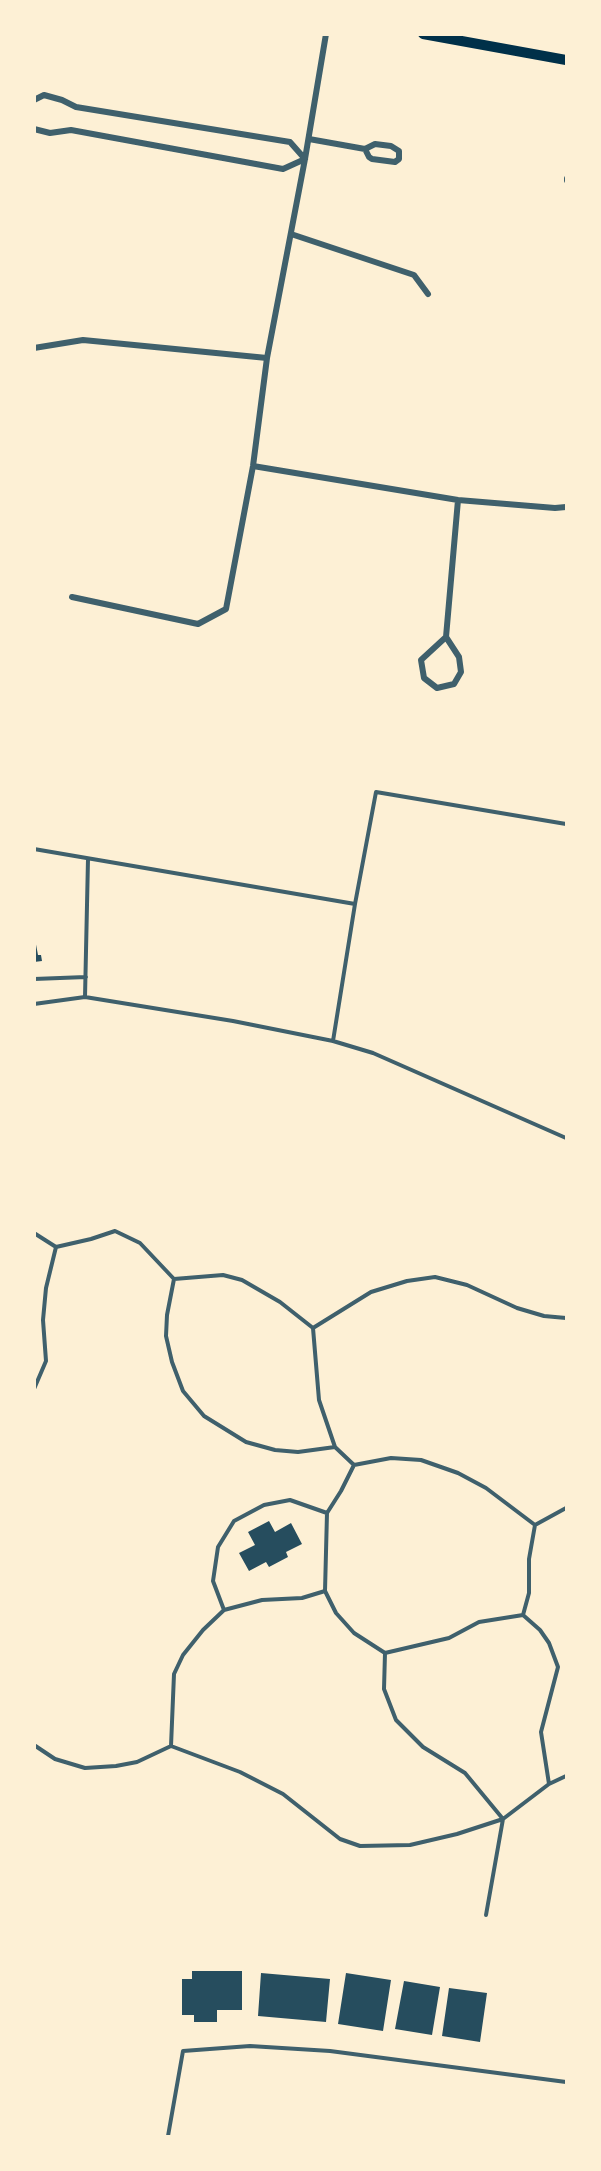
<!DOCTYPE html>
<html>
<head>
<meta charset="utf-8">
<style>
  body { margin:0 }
  #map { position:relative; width:601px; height:2171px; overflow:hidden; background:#fdf0d5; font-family:Cabin,sans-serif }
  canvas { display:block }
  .frame { position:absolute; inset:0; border:36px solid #fdf0d5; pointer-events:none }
</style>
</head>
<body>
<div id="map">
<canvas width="601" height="2171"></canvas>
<div class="frame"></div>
</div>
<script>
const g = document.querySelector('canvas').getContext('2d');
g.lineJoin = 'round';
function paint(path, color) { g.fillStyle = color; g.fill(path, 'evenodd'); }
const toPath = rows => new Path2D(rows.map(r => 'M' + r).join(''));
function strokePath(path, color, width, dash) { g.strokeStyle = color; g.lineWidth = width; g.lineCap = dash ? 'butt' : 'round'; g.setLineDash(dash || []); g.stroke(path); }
const building = toPath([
  [34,934,38,955,41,955,42,961,34,962],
  [269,1521,275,1532,291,1523,302,1544,286,1552,288,1557,269,1567,266,1562,249,1571,239,1553,255,1545,248,1532],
  [192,1971,242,1971,242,2010,217,2010,217,2022,194,2022,194,2015,182,2015,182,1979,192,1979],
  [261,1973,330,1979,326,2022,258,2016],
  [346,1973,391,1980,383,2031,338,2024],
  [404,1981,440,1987,432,2035,395,2029],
  [449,1988,487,1993,480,2042,442,2036]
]);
const service = toPath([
  [566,178,566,181],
  [34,849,355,904],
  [34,979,86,977],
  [85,997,88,859],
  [34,1004,85,997,233,1021,333,1041,373,1053,566,1138],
  [333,1041,355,904,376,792,566,824],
  [34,1233,56,1247,46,1288,43,1320,46,1361,34,1389],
  [56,1247,91,1239,115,1231,140,1243,174,1279,167,1315,166,1336,172,1362,183,1391,204,1416,246,1442,275,1450,298,1452,335,1447],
  [174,1279,223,1275,242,1280,280,1302,313,1328],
  [354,1465,391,1458,421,1460,458,1473,486,1488,535,1525],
  [325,1591,327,1513,341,1491,354,1465,335,1447,319,1400,313,1328,371,1292,407,1281,435,1277,467,1285,517,1308,544,1316,566,1318],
  [224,1610,213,1581,218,1547,234,1521,264,1505,290,1500,327,1513],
  [523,1615,540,1630,549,1643,558,1667,541,1732,549,1784],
  [523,1615,529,1593,529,1559,535,1525,566,1508],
  [385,1653,384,1689,396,1720,423,1747,465,1773,503,1819,549,1784,566,1776],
  [34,1745,55,1759,85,1768,116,1766,137,1762,171,1746,240,1772,283,1794,340,1839,360,1846,410,1845,457,1834,503,1819,486,1915],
  [171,1746,174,1674,183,1655,203,1630,224,1610,262,1600,302,1598,325,1591,336,1613,354,1633,385,1653,449,1638,479,1622,523,1615],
  [168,2136,183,2051,250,2046,330,2051,566,2082]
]);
const minor = toPath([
  [34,100,44,95,62,100,76,107,290,142,305,159,283,169,71,130,50,133,34,129],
  [309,139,365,149,375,144,391,146,399,151,399,159,395,162,372,159,369,157,365,149],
  [291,234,414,275,428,294],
  [34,348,83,340,267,358],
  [253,466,458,500,555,508,566,507],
  [72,597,198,624,226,609,253,466,267,358,305,159,326,34],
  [446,637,421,660,424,678,437,688,454,684,461,672,459,657,446,637,458,500]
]);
const secondary = toPath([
  [423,34,566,60]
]);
paint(building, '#264d5e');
strokePath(service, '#3f606c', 4);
strokePath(minor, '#3f606c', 6);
strokePath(secondary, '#003049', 10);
</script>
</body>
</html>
